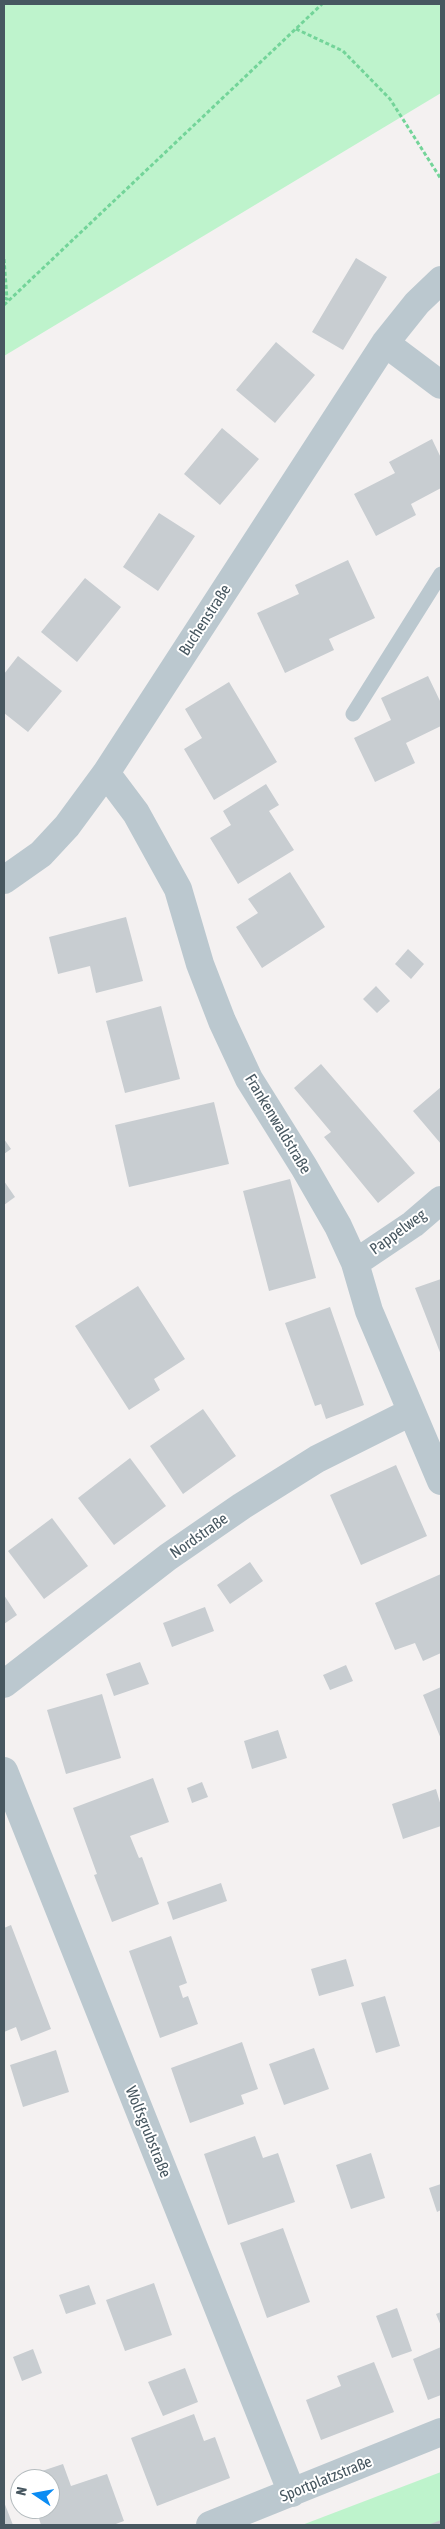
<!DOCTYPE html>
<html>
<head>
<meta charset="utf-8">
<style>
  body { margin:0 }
  #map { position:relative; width:445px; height:2529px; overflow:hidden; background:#f4f1f1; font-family:"Asap Condensed",sans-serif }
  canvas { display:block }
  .frame { position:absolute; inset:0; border:5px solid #475760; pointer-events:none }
  .north { position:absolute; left:10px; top:2469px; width:50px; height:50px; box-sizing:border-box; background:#fff; border:1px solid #b5bcbf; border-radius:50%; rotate:282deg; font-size:14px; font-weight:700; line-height:20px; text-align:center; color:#475760 }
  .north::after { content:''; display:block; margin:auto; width:18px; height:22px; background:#0c8cf3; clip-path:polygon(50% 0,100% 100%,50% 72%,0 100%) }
</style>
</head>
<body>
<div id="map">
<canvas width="445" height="2529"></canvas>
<div class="frame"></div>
<div class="north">N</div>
</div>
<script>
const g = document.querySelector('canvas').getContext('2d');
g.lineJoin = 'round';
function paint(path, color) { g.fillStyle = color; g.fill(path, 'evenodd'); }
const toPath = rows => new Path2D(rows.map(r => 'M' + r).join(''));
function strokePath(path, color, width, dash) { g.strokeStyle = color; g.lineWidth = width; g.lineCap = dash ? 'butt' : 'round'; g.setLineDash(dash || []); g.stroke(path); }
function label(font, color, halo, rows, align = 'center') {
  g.font = font + ' "Asap Condensed",sans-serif'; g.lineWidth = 4; g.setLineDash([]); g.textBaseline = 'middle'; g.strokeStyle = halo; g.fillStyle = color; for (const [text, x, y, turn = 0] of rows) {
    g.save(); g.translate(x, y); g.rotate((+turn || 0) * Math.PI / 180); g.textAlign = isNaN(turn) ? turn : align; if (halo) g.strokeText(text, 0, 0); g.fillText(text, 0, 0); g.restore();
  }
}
const green = toPath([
  [4,4,441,4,441,93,4,356],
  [441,2472,441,2525,302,2525]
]);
const building = toPath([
  [356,258,387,277,343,350,312,332],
  [276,342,315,375,275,423,236,390],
  [222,428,259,459,220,505,184,474],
  [432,439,441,458,441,488,411,504,416,515,376,536,354,494,395,473,389,462],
  [159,513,195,536,158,591,123,567],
  [348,560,375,618,329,639,334,650,285,673,257,613,299,594,295,585],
  [85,578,121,607,77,662,41,632],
  [18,656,62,691,28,732,4,713,4,674],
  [428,676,441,703,441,726,406,743,415,763,375,782,354,738,391,720,381,698],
  [229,682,277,762,214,800,184,749,202,738,185,709],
  [266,784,279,805,269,811,294,850,238,884,210,838,231,825,223,811],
  [290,872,325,927,262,968,236,927,258,913,248,899],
  [126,917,143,981,96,993,90,966,58,974,49,937],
  [408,949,424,964,411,979,395,964],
  [376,986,390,1001,377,1013,363,999],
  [161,1006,180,1079,125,1093,106,1021],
  [321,1064,415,1173,378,1203,324,1137,331,1132,294,1088],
  [441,1087,441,1144,413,1111],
  [214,1102,229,1164,129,1187,115,1125],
  [4,1139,11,1149,4,1154],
  [290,1179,316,1278,269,1291,243,1191],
  [4,1181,15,1197,4,1205],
  [441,1279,441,1355,415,1288],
  [138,1286,185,1359,154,1379,160,1390,129,1410,75,1326],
  [330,1307,364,1405,326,1419,321,1404,315,1406,285,1323],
  [203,1409,236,1456,183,1494,150,1446],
  [130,1458,166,1506,114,1545,78,1498],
  [396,1465,427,1536,361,1565,330,1495],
  [52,1518,88,1566,44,1599,8,1551],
  [250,1562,263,1581,230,1604,217,1585],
  [441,1574,441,1653,423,1661,415,1643,395,1650,375,1603],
  [4,1595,17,1615,4,1624],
  [205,1607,214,1631,172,1647,163,1623],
  [140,1662,149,1684,114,1696,106,1674],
  [346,1665,353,1681,330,1690,323,1675],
  [441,1687,441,1739,423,1695],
  [102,1694,121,1758,66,1774,47,1710],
  [278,1730,287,1758,252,1769,244,1741],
  [153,1778,169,1822,130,1836,139,1858,142,1857,159,1904,112,1922,94,1875,97,1874,73,1808],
  [202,1782,208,1797,192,1803,187,1788],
  [436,1789,441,1806,441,1826,403,1839,392,1804],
  [221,1883,227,1901,173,1920,167,1902],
  [11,1925,51,2029,21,2041,16,2027,4,2032,4,1928],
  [171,1936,187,1983,179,1986,183,1998,188,1996,198,2024,160,2038,129,1951],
  [346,1959,354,1986,319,1996,311,1969],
  [385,1996,400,2046,376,2053,361,2003],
  [242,2042,258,2089,241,2095,244,2104,190,2123,171,2068],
  [314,2048,329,2089,284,2105,269,2064],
  [56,2050,69,2092,23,2107,10,2065],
  [255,2136,263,2158,278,2153,295,2202,228,2225,204,2154],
  [371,2153,385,2198,351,2209,336,2165],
  [441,2184,441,2210,437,2212,429,2188],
  [283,2228,310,2302,267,2318,240,2243],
  [154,2283,172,2335,125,2351,106,2300],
  [89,2285,96,2304,66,2314,59,2295],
  [397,2308,412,2351,392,2358,376,2316],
  [441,2312,441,2326,436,2314],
  [441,2347,441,2395,428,2400,413,2359],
  [33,2349,42,2373,22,2381,13,2357],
  [374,2362,394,2412,321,2440,306,2400,341,2386,337,2376],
  [185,2368,198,2402,163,2416,148,2382],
  [194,2414,204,2441,215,2437,230,2478,157,2506,131,2438],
  [63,2464,71,2486,107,2474,124,2521,113,2525,41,2525,36,2509,50,2509,50,2479,24,2477],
  [4,2502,13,2525,4,2525],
  [441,2520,441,2525,428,2525]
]);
const path = toPath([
  [296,29,343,51,390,99,441,179],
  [4,259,7,299,4,298],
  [4,305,322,4]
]);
const lane = toPath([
  [353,714,441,574]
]);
const street = toPath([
  [385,343,441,385],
  [106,773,136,813,178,889,200,964,222,1021,249,1079,304,1167,338,1226,355,1263,369,1311,441,1481],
  [4,880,41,854,67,826,106,773,385,343,417,303,441,280],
  [355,1263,413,1224,441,1200],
  [4,1684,168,1557,242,1506,317,1459,411,1412],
  [4,1771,292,2493],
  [210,2525,441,2432]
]);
const streetNames = [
  ["Buchenstraße",205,620,-57],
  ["Frankenwaldstraße",278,1124,59],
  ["Pappelweg",398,1232,-36],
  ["Nordstraße",199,1536,-35],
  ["Wolfsgrubstraße",148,2132,68],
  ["Sportplatzstraße",326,2479,-22]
];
paint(green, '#bef3cc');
paint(building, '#c8cdd1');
strokePath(path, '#73d499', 3, [4, 2.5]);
strokePath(lane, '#bbc8cf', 15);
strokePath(street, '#bbc8cf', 28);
label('16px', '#475760', '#fff', streetNames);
</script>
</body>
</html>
